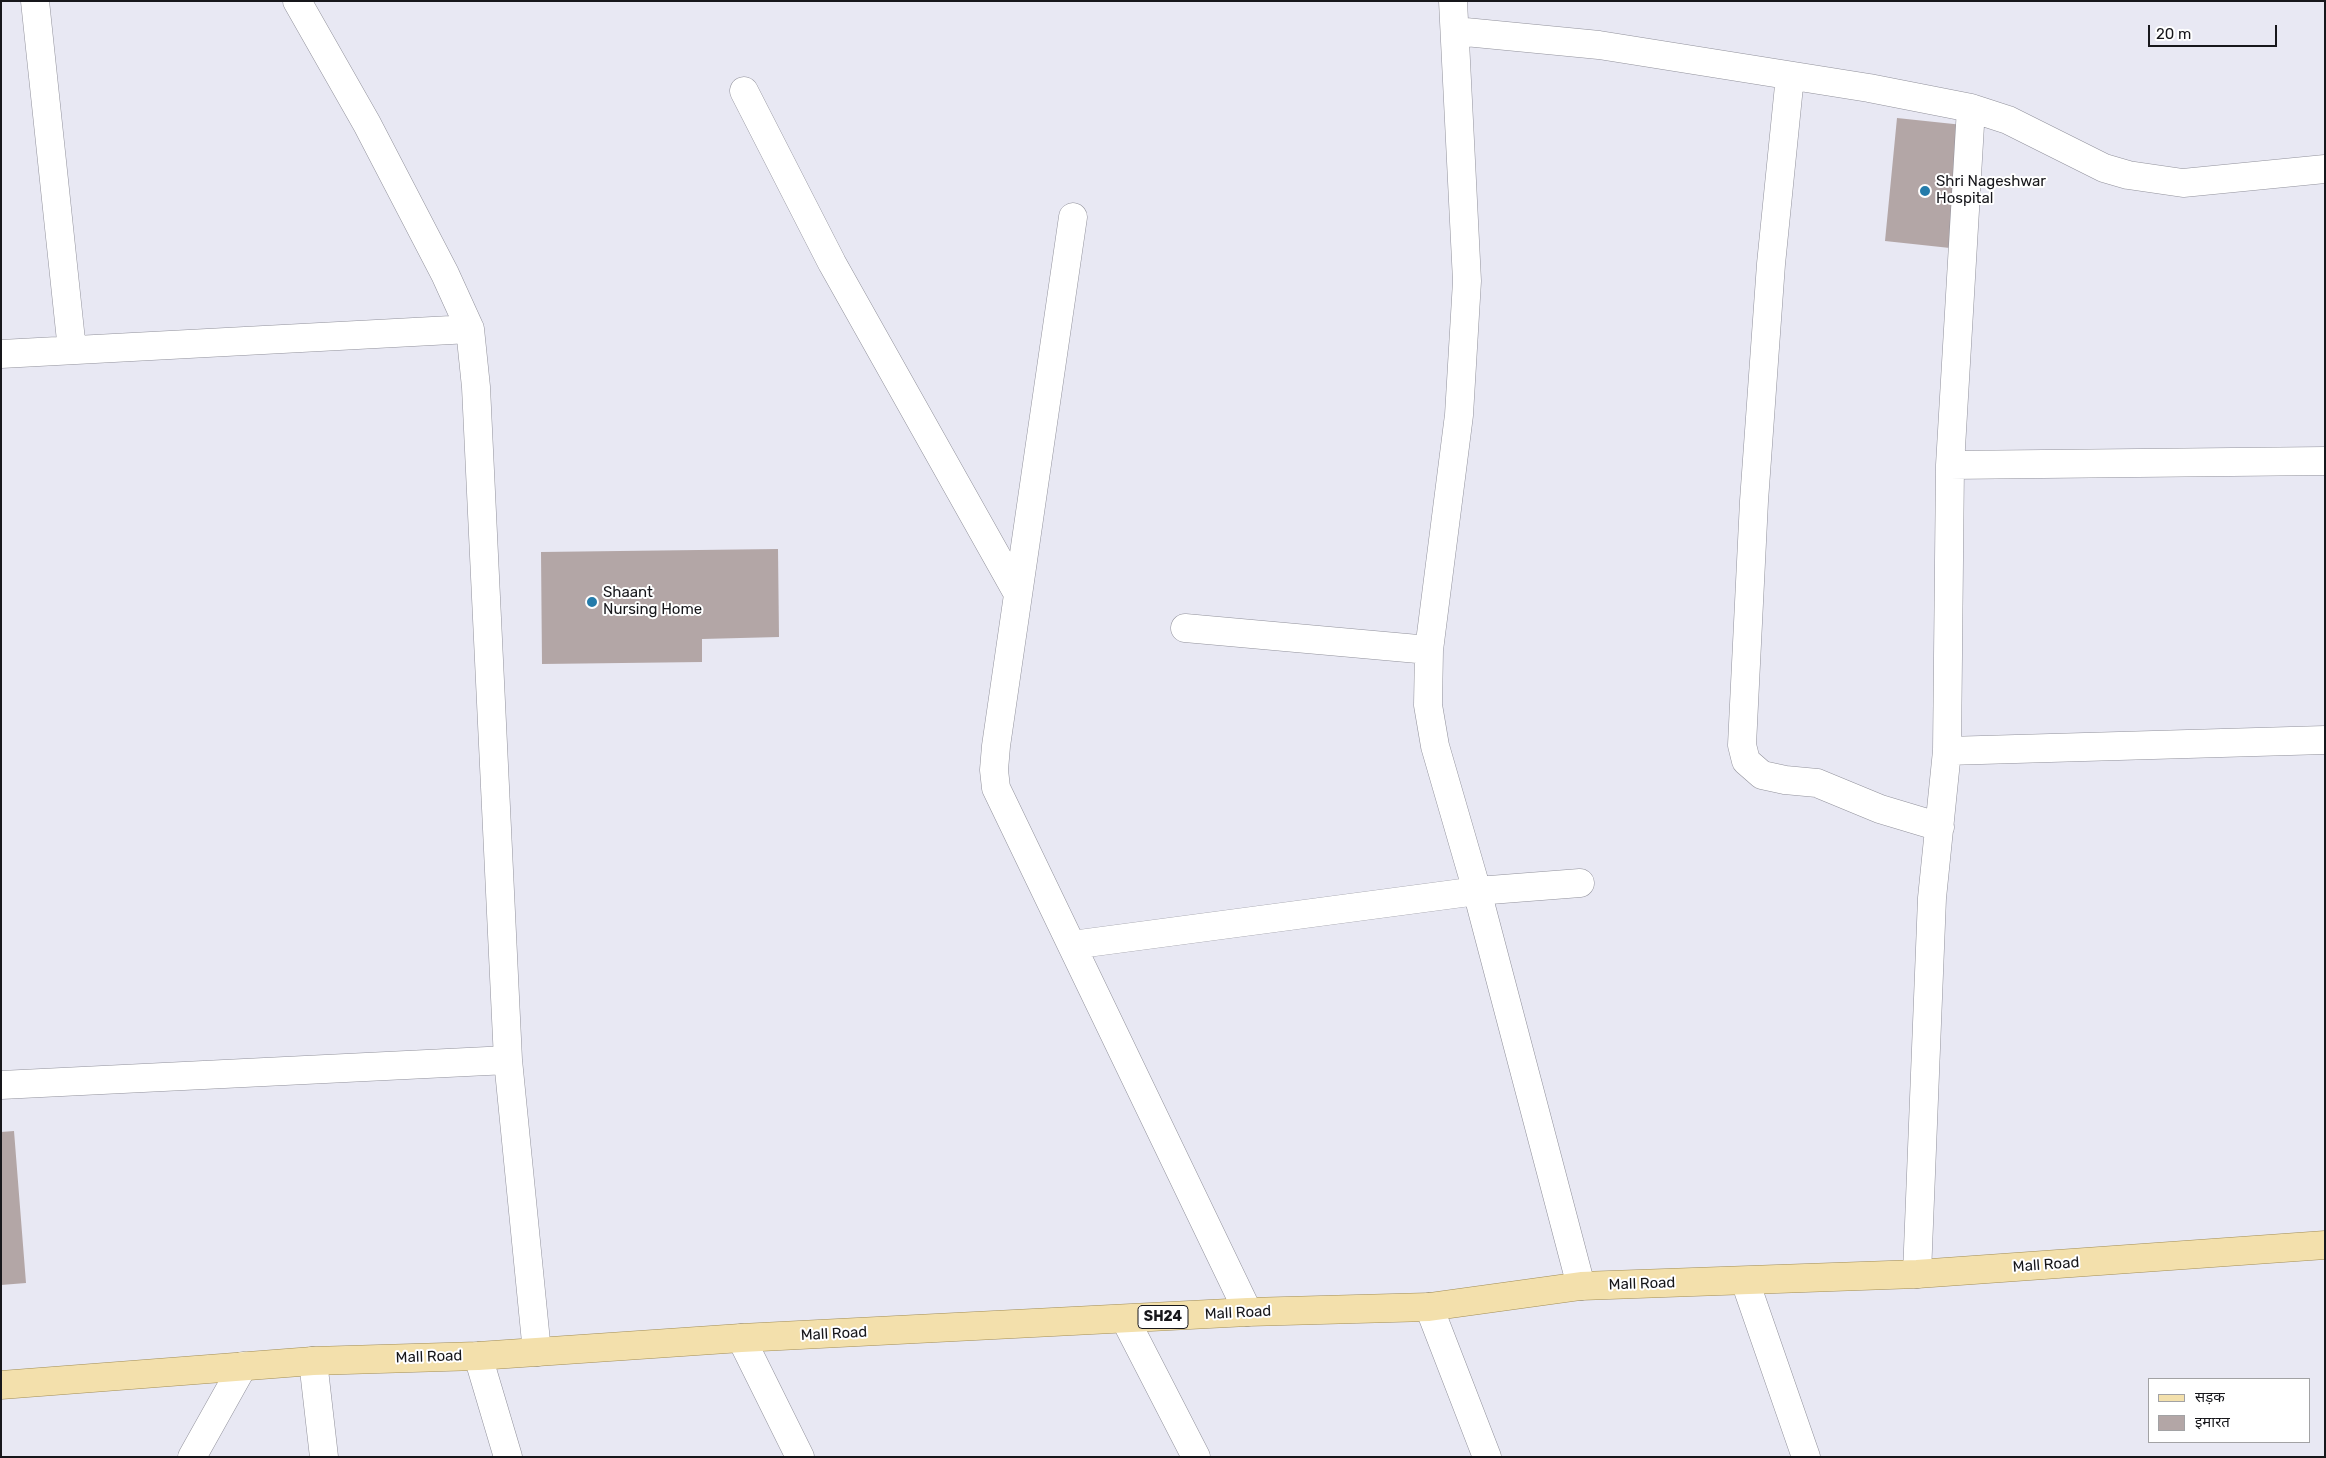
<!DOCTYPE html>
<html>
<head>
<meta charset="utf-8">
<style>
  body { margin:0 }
  #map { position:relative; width:2326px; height:1458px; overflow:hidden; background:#e8e8f3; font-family:Rubik,"Noto Sans Devanagari",sans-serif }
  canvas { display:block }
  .frame { position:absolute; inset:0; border:2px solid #17171b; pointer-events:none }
  .legend { position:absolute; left:2148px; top:1378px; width:162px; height:65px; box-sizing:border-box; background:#fff; border:1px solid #a2a2a4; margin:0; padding:6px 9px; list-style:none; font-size:15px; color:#17171b }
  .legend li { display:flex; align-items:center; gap:10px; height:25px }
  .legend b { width:25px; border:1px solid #a2a2a4 }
  .scale { position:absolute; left:2148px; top:25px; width:129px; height:22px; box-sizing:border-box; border:2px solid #17171b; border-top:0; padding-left:6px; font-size:15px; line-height:18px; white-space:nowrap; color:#17171b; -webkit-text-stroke:4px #fff; paint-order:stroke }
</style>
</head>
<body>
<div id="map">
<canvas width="2326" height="1458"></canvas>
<div class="frame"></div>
<ul class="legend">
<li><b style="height:6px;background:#f3e0ac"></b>सड़क</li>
<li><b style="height:14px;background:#b3a6a6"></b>इमारत</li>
</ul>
<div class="scale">20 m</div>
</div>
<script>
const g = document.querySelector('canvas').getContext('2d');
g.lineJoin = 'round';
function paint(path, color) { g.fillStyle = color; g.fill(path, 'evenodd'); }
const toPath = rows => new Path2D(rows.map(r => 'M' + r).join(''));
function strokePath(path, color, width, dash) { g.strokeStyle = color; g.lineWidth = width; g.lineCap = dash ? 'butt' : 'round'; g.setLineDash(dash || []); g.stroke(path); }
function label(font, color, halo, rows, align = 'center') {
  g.font = font + ' Rubik,sans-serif'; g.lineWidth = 4; g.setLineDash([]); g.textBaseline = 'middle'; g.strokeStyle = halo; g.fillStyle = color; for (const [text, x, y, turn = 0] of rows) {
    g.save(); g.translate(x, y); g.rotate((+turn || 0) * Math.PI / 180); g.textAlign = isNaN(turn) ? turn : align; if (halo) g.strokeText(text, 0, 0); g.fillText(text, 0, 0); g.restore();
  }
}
const building = toPath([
  [1897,118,1963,125,1950,248,1885,241],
  [778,549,779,637,702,639,702,662,542,664,541,552],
  [14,1131,26,1283,1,1285,1,1132]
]);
const street = toPath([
  [35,1,72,350],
  [297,1,367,124,445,274,470,329,476,387,508,1060,537,1352],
  [1453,1,1467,281,1459,415,1429,650,1428,705,1435,746,1477,891,1581,1286],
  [1455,31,1599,45,1869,88,1971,108,2008,120,2104,168,2128,175,2183,183,2325,169],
  [1790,76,1771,264,1754,501,1742,745,1746,761,1762,775,1785,780,1817,783,1880,809,1940,827],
  [744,91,832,263,1018,594],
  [1073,217,996,746,994,770,996,788,1248,1312],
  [1,354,470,329],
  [1950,465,2325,461],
  [1185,628,1429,650],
  [1947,751,2325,740],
  [1072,945,1477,891,1580,883],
  [1,1085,508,1060],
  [1917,1274,1932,898,1947,751,1950,465,1971,108],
  [1745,1281,1806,1457],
  [1429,1307,1487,1457],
  [1125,1319,1196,1457],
  [741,1338,800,1457],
  [478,1356,508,1457],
  [313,1361,324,1457],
  [192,1457,243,1366]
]);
const primary = toPath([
  [1,1385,313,1361,478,1356,741,1338,1248,1312,1429,1307,1581,1286,1917,1274,2325,1245]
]);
const markers = [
  [1925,191,6,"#247baa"],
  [592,602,6,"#247baa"]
];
const shields = [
  [1163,1317,50]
];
const shieldNames = [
  ["SH24",1163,1317]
];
const poiNames = [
  ["Shri Nageshwar",1936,182],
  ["Hospital",1936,199],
  ["Shaant",603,593],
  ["Nursing Home",603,610]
];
const streetNames = [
  ["Mall Road",2046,1265,-4],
  ["Mall Road",1642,1284,-2],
  ["Mall Road",1238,1313,-3],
  ["Mall Road",834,1334,-3],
  ["Mall Road",429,1357,-2]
];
paint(building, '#b3a6a6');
strokePath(street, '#91919b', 29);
strokePath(primary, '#a18d56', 29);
strokePath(street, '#fff', 28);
strokePath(primary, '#f3e0ac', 28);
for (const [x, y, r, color] of markers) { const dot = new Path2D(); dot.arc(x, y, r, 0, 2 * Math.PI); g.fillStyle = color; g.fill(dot); strokePath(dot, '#fff', 2); }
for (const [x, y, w] of shields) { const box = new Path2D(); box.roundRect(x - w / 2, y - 11.5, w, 23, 4); g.fillStyle = '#fff'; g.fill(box); strokePath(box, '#17171b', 1); }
label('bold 14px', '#17171b', null, shieldNames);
label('15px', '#17171b', '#fff', poiNames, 'left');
label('15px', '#17171b', '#fff', streetNames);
</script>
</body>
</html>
